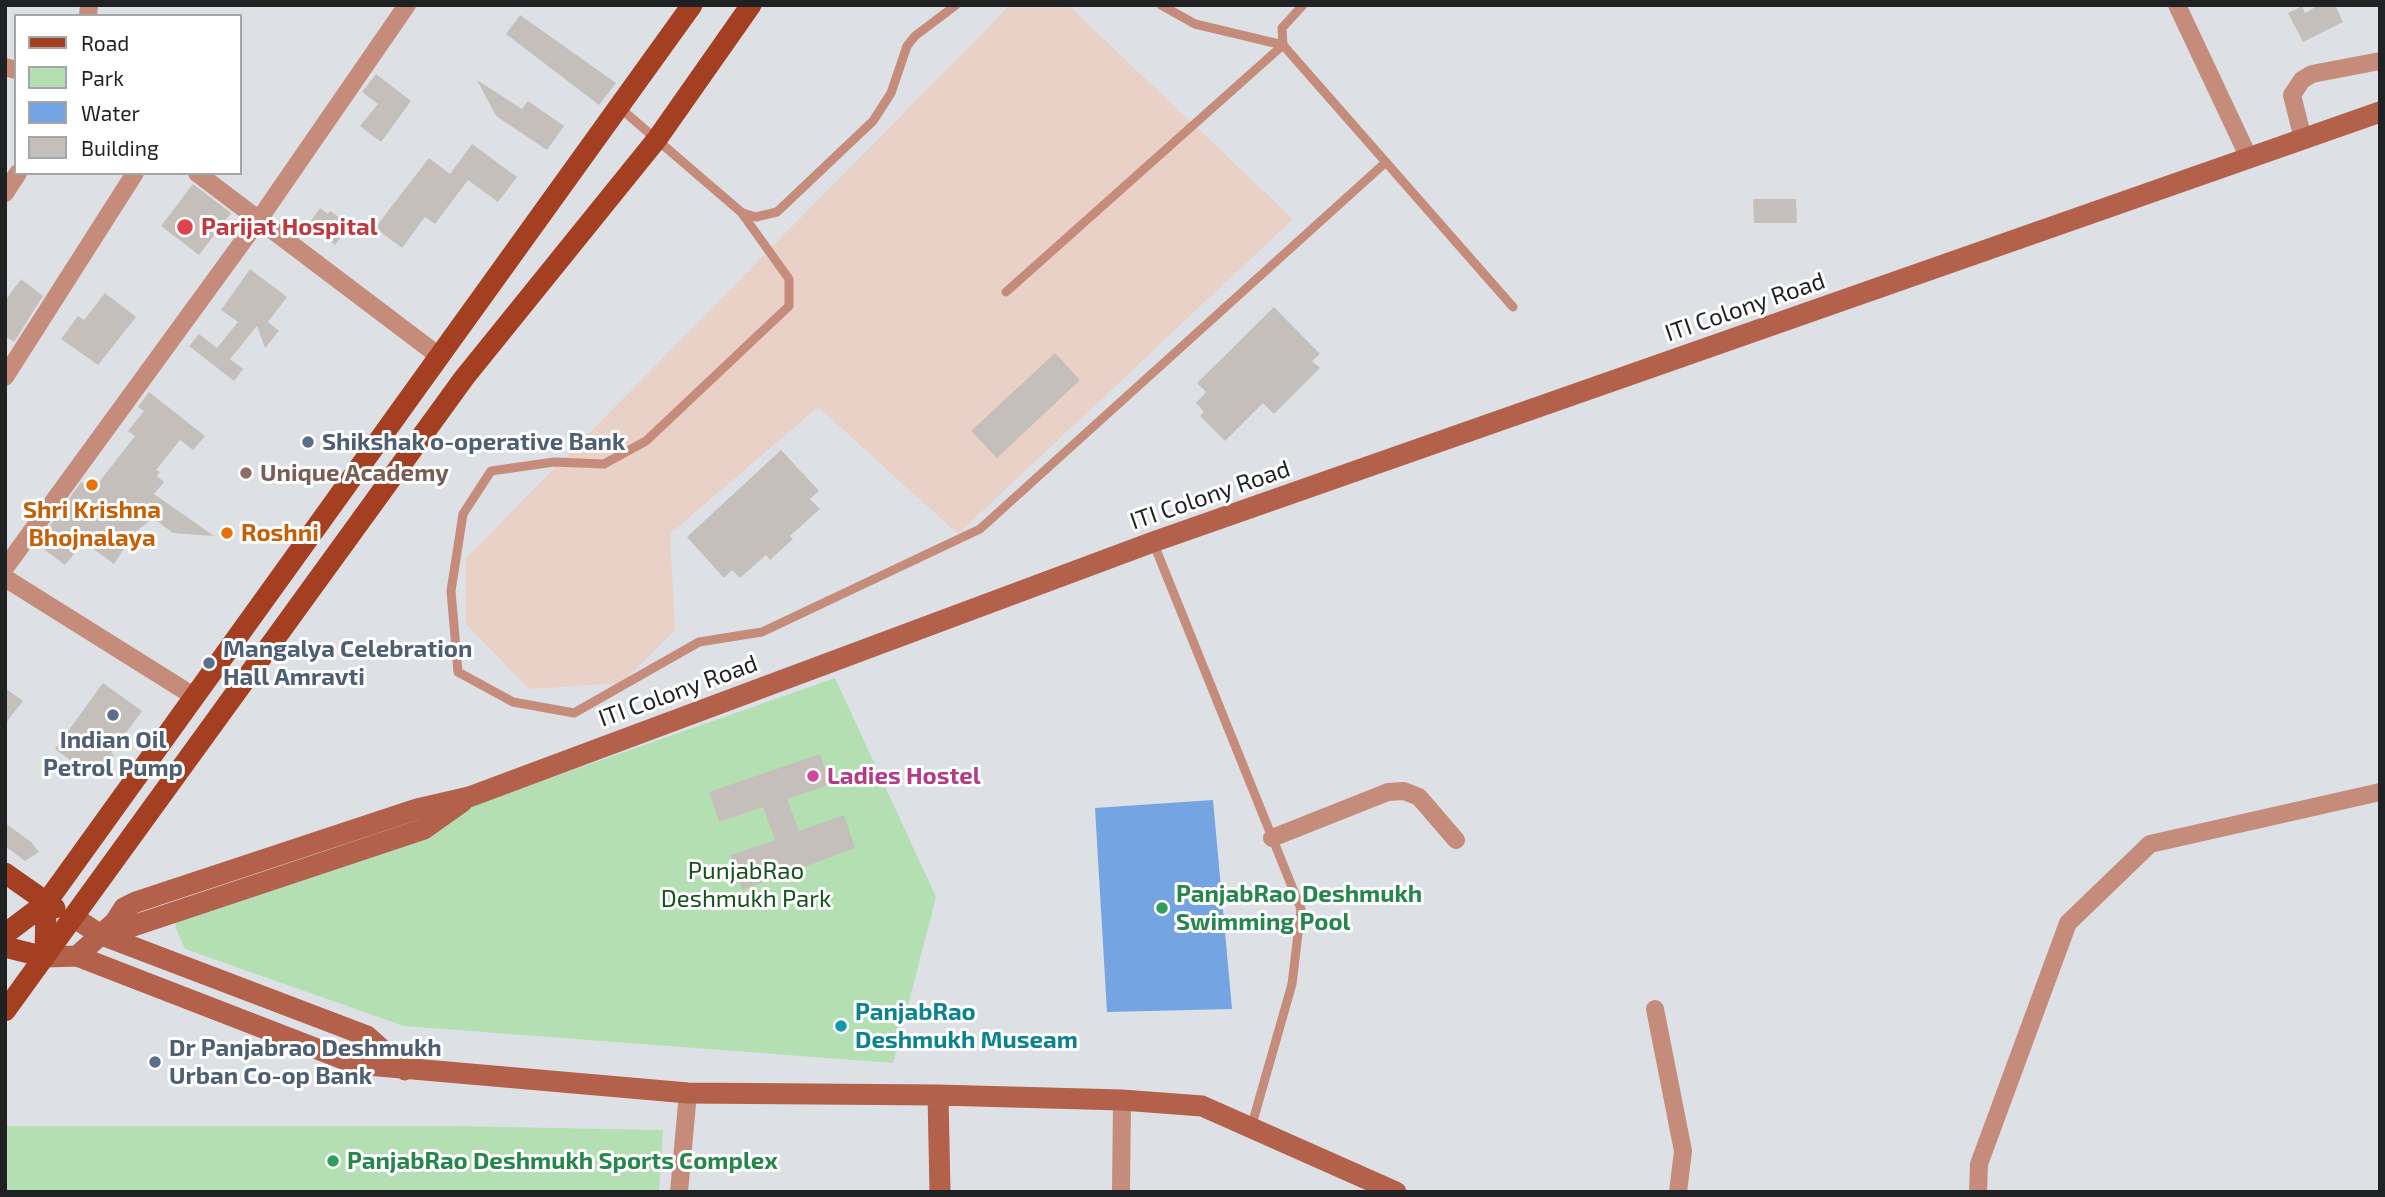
<!DOCTYPE html>
<html>
<head>
<meta charset="utf-8">
<style>
  body { margin:0 }
  #map { position:relative; width:2385px; height:1197px; overflow:hidden; background:#dde1e5; font-family:"Exo 2",sans-serif }
  canvas { display:block }
  .frame { position:absolute; inset:0; border:7px solid #1f2122; pointer-events:none }
  .legend { position:absolute; left:14px; top:14px; width:228px; height:161px; box-sizing:border-box; background:#fff; border:2px solid #a5a6a7; margin:0; padding:9px 12px; list-style:none; font-size:21px; color:#1f2122 }
  .legend li { display:flex; align-items:center; gap:14px; height:35px }
  .legend b { width:35px; border:2px solid #a5a6a7 }
</style>
</head>
<body>
<div id="map">
<canvas width="2385" height="1197"></canvas>
<div class="frame"></div>
<ul class="legend">
<li><b style="height:9px;background:#a43f21"></b>Road</li>
<li><b style="height:19px;background:#b4dfb3"></b>Park</li>
<li><b style="height:19px;background:#74a4e2"></b>Water</li>
<li><b style="height:19px;background:#c5bfbc"></b>Building</li>
</ul>
</div>
<script>
const g = document.querySelector('canvas').getContext('2d');
g.lineJoin = 'round';
function paint(path, color) { g.fillStyle = color; g.fill(path, 'evenodd'); }
const toPath = rows => new Path2D(rows.map(r => 'M' + r).join(''));
function strokePath(path, color, width, dash) { g.strokeStyle = color; g.lineWidth = width; g.lineCap = dash ? 'butt' : 'round'; g.setLineDash(dash || []); g.stroke(path); }
function label(font, color, halo, rows, align = 'center') {
  g.font = font + ' "Exo 2",sans-serif'; g.lineWidth = 6; g.setLineDash([]); g.textBaseline = 'middle'; g.strokeStyle = halo; g.fillStyle = color; for (const [text, x, y, turn = 0] of rows) {
    g.save(); g.translate(x, y); g.rotate((+turn || 0) * Math.PI / 180); g.textAlign = isNaN(turn) ? turn : align; if (halo) g.strokeText(text, 0, 0); g.fillText(text, 0, 0); g.restore();
  }
}
const medical = toPath([
  [1010,5,1068,5,1293,219,958,534,818,407,670,534,675,630,622,683,529,689,466,624,466,558]
]);
const green = toPath([
  [835,678,936,897,893,1063,404,1026,185,949,175,926,183,907],
  [5,1126,452,1126,663,1130,659,1192,5,1192]
]);
const water = toPath([
  [1213,800,1232,1009,1107,1012,1095,808]
]);
const building = toPath([
  [2319,5,2335,5,2343,22,2303,42,2288,13,2302,6,2305,13],
  [520,15,616,83,599,105,506,34],
  [376,74,411,101,381,142,360,126,378,104,362,92],
  [477,80,522,109,528,101,564,126,547,150,496,116],
  [472,144,517,177,498,202,468,180,435,224,425,217,402,248,375,228,429,158,450,174],
  [193,184,231,213,199,255,161,226],
  [1753,199,1796,199,1797,223,1754,223],
  [320,208,328,214,330,211,350,225,335,245,308,225],
  [250,269,287,297,268,322,279,331,265,348,257,326,230,359,243,369,234,381,189,346,199,334,217,348,238,322,221,310],
  [21,279,43,296,14,342,5,336,5,301],
  [105,293,136,317,98,365,61,339,78,316,84,320],
  [1274,307,1320,354,1312,361,1320,368,1274,414,1263,403,1225,441,1200,416,1204,412,1196,403,1206,392,1197,383],
  [1055,353,1080,380,997,458,971,431],
  [149,392,205,436,193,450,180,440,156,470,160,472,157,476,164,482,154,494,214,536,173,533,153,518,134,533,114,564,84,542,65,565,37,544,81,482,93,490,135,436,128,431,144,411,138,407],
  [781,450,819,491,810,499,820,509,790,536,793,539,770,560,766,555,740,578,732,570,724,578,687,537],
  [103,683,142,711,111,753,114,755,97,779,55,749],
  [5,688,23,701,5,724],
  [820,754,831,784,787,799,799,831,844,815,855,848,742,890,730,855,775,840,763,807,719,822,709,792],
  [5,823,31,842,39,852,25,861,5,846]
]);
const lane = toPath([
  [1303,5,1282,28,1283,45,1513,307],
  [620,108,741,212,789,279,789,306,646,441,604,464,554,462,491,471,463,514,451,591,458,672,513,702,574,713,699,642,762,632,980,529,1386,162],
  [743,213,756,217,777,212,873,121,891,93,907,46,915,36,956,5],
  [1006,292,1283,45,1195,24,1161,5],
  [1153,542,1301,909,1292,984,1251,1128]
]);
const street = toPath([
  [2177,5,2249,158],
  [88,16,89,5],
  [5,67,16,70],
  [2303,139,2292,95,2302,80,2312,74,2380,61],
  [197,173,439,356],
  [5,193,18,173],
  [5,377,135,173],
  [5,568,260,218,407,5],
  [5,578,195,697],
  [1272,838,1388,792,1404,791,1419,797,1456,840],
  [1655,1009,1683,1151,1678,1192],
  [679,1192,688,1093],
  [1121,1192,1122,1100],
  [1978,1192,1979,1164,2068,923,2150,844,2380,792]
]);
const secondary = toPath([
  [75,918,99,934,367,1036,405,1070],
  [115,922,130,927,424,829,462,802],
  [77,956,115,922,124,908,136,902,417,809,469,797,1153,542,2380,112],
  [45,957,77,956,356,1064,688,1093,938,1095,1122,1100,1202,1106,1396,1192],
  [938,1095,940,1192]
]);
const primary = toPath([
  [5,873,55,908],
  [5,934,46,903,692,5],
  [5,947,45,957,46,903],
  [5,1011,464,378,657,139,751,5]
]);
const markers = [
  [185,227,9,"#e0444e"],
  [308,442,7,"#5c6f8a"],
  [246,473,7,"#8d6e63"],
  [92,485,7,"#e8710a"],
  [227,533,7,"#e8710a"],
  [209,663,7,"#5c6f8a"],
  [113,715,7,"#5c6f8a"],
  [813,776,7,"#d1479c"],
  [1162,908,7,"#2e9e5b"],
  [841,1026,7,"#0f9aa8"],
  [155,1062,7,"#5c6f8a"],
  [333,1161,7,"#2e9e5b"]
];
const healthNames = [
  ["Parijat Hospital",201,227]
];
const streetNames = [
  ["ITI Colony Road",1745,307,-19],
  ["ITI Colony Road",1210,495,-19],
  ["ITI Colony Road",678,691,-20]
];
const serviceNames = [
  ["Shikshak o-operative Bank",322,442],
  ["Mangalya Celebration",223,649],
  ["Hall Amravti",223,677],
  ["Indian Oil",113,740,"center"],
  ["Petrol Pump",113,768,"center"],
  ["Dr Panjabrao Deshmukh",169,1048],
  ["Urban Co-op Bank",169,1076]
];
const educationNames = [
  ["Unique Academy",260,473]
];
const foodNames = [
  ["Shri Krishna",92,510],
  ["Bhojnalaya",92,538],
  ["Roshni",241,533,"left"]
];
const hotelNames = [
  ["Ladies Hostel",827,776]
];
const parkNames = [
  ["PunjabRao",746,871],
  ["Deshmukh Park",746,899]
];
const leisureNames = [
  ["PanjabRao Deshmukh",1176,894],
  ["Swimming Pool",1176,922],
  ["PanjabRao Deshmukh Sports Complex",347,1161]
];
const cultureNames = [
  ["PanjabRao",855,1012],
  ["Deshmukh Museam",855,1040]
];
paint(medical, '#e9d1c7');
paint(green, '#b4dfb3');
paint(water, '#74a4e2');
paint(building, '#c5bfbc');
strokePath(lane, '#c58c7c', 9);
strokePath(street, '#c58c7c', 18);
strokePath(secondary, '#b3614a', 21);
strokePath(primary, '#a43f21', 21);
for (const [x, y, r, color] of markers) { const dot = new Path2D(); dot.arc(x, y, r, 0, 2 * Math.PI); g.fillStyle = color; g.fill(dot); strokePath(dot, '#fff', 2.5); }
label('bold 24px', '#be3a42', '#fff', healthNames, 'left');
label('24px', '#1f2122', '#fff', streetNames);
label('bold 24px', '#4e5e75', '#fff', serviceNames, 'left');
label('bold 24px', '#785e54', '#fff', educationNames, 'left');
label('bold 24px', '#c56008', '#fff', foodNames);
label('bold 24px', '#b23c85', '#fff', hotelNames, 'left');
label('24px', '#14521a', '#fff', parkNames);
label('bold 24px', '#27864d', '#fff', leisureNames, 'left');
label('bold 24px', '#0d838f', '#fff', cultureNames, 'left');
</script>
</body>
</html>
